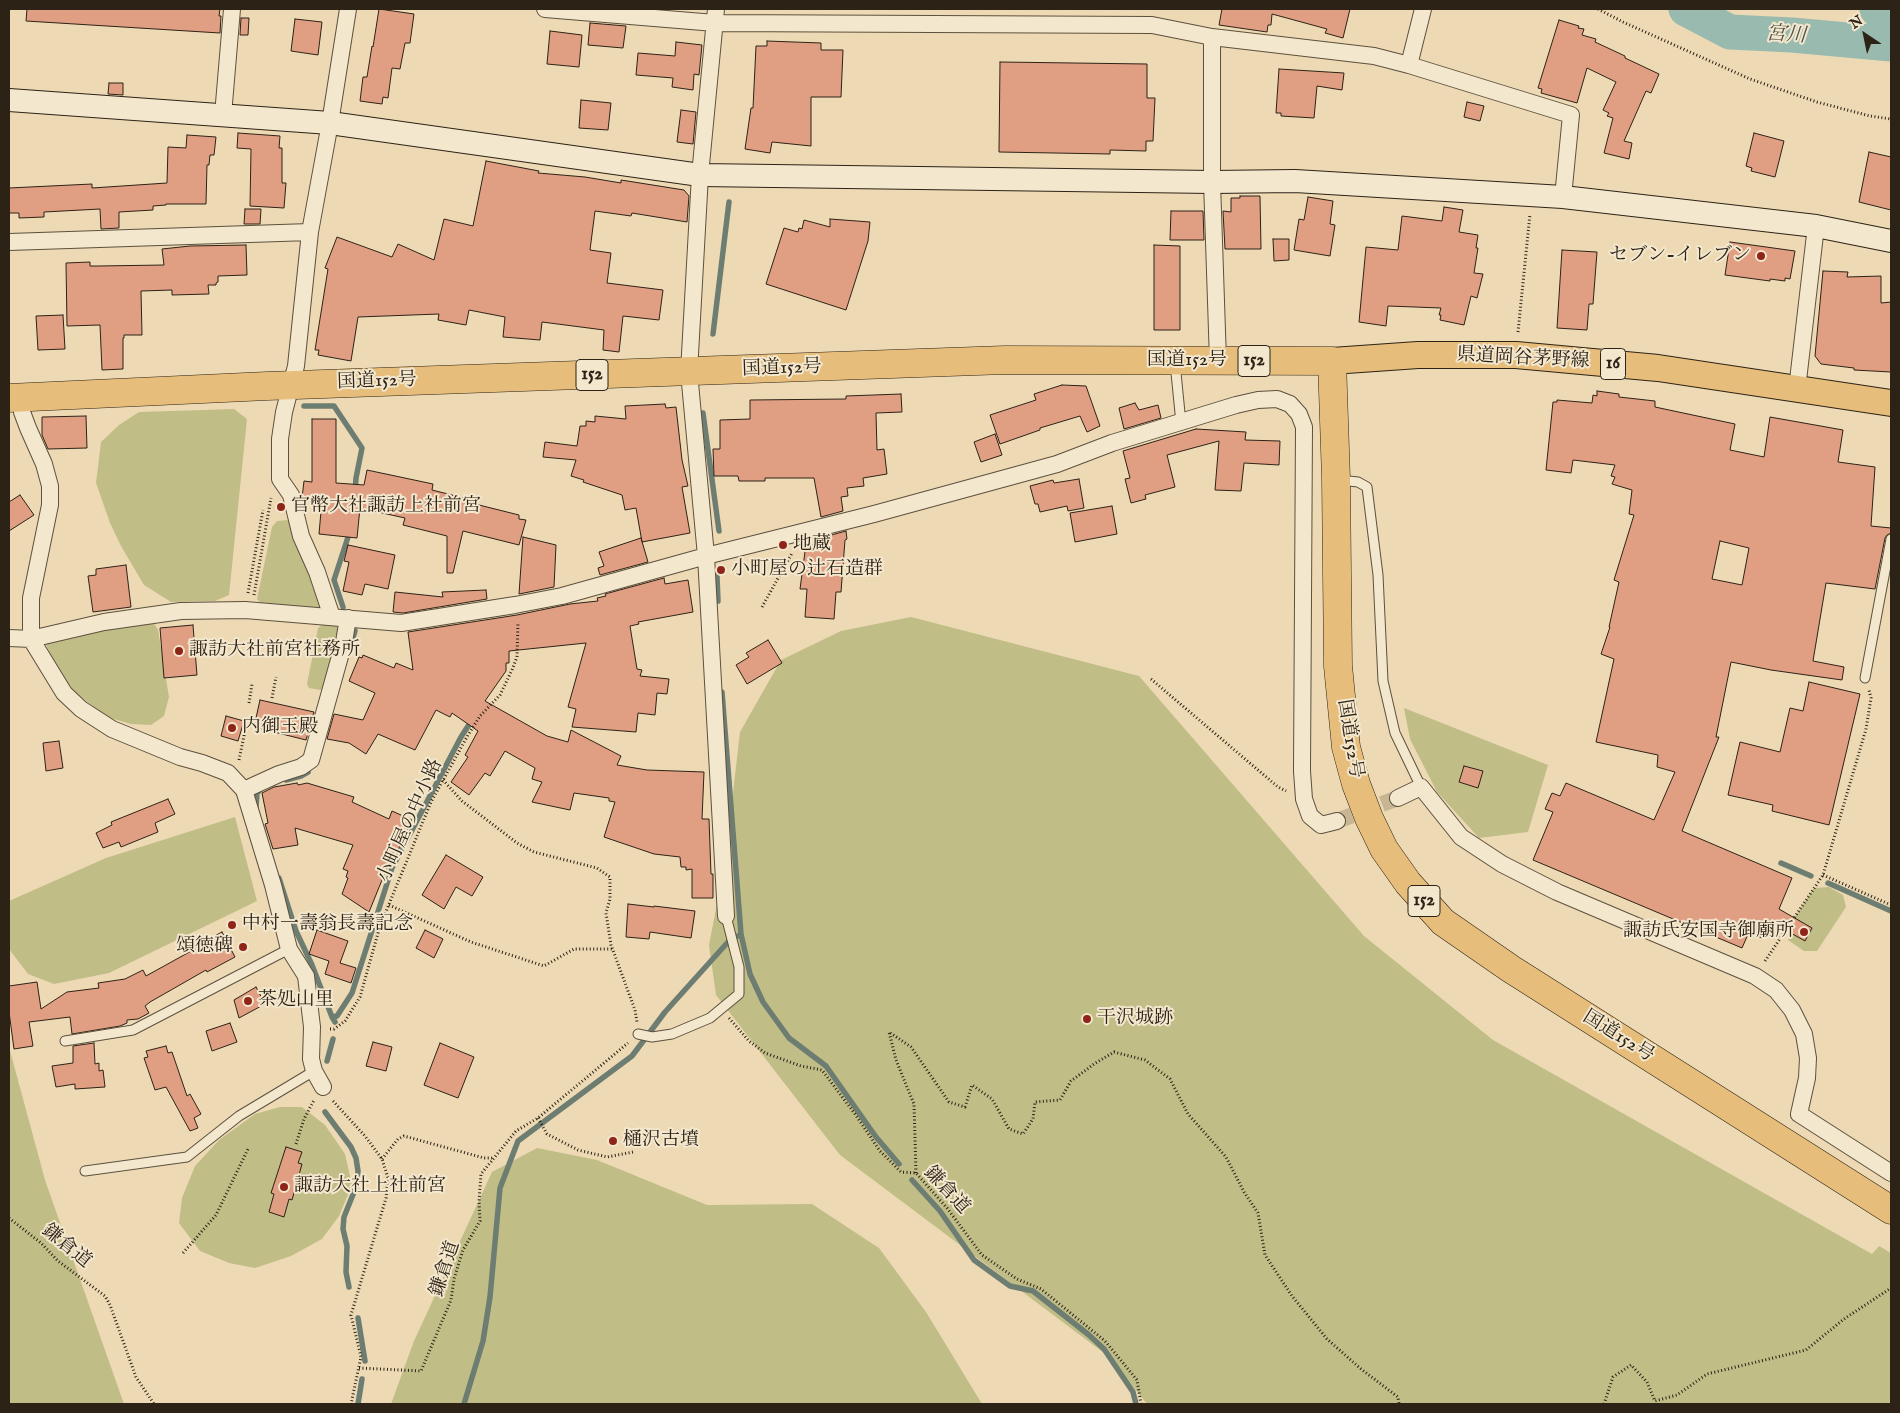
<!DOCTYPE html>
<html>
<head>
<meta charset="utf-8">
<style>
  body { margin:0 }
  #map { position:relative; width:1900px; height:1413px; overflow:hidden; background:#eddab4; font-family:"IM FELL English",serif }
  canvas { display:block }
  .frame { position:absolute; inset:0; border:10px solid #2d2216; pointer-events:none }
  .north { position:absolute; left:1840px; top:10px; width:50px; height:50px; -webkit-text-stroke:4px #f3e7ce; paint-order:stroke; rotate:326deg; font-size:14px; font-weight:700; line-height:20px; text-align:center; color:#2d2216 }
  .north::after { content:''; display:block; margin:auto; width:18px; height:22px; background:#2d2216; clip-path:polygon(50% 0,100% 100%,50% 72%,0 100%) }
</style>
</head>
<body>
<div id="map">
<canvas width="1900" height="1413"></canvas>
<div class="frame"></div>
<div class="north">N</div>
</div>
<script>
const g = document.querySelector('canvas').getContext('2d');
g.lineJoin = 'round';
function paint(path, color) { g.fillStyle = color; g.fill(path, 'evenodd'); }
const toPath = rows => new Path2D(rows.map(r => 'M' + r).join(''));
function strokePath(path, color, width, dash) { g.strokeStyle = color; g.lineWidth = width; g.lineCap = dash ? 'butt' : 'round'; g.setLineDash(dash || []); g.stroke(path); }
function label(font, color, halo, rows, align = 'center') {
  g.font = font + ' "IM FELL English","Noto Serif JP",serif'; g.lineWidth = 4; g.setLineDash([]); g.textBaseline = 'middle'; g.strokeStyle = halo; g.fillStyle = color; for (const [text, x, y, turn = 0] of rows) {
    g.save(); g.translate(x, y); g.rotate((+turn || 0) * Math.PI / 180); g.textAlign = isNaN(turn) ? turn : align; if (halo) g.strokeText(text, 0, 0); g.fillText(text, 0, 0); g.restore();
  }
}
const green = toPath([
  [234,409,247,419,229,595,215,601,171,602,144,585,121,546,110,523,96,483,101,442,119,425,139,412],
  [289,520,321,606,317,609,263,605,257,599,272,527,277,521],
  [911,617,1139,676,1364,936,1493,1040,1872,1254,1879,1246,1891,1253,1891,1404,1147,1404,1108,1356,840,1155,716,995,709,945,725,862,740,732,781,660,841,631],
  [153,622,158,630,169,697,164,716,151,725,131,724,107,717,71,689,56,668,45,642,51,637],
  [322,625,337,626,340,630,325,686,321,690,309,688,307,684,318,628],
  [1404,708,1548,765,1528,832,1479,838,1437,792,1410,739],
  [235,817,257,901,109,973,54,984,28,974,9,949,9,901,106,858],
  [1829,887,1843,895,1846,907,1817,951,1804,951,1788,940,1789,926,1814,888],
  [9,1047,45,1180,124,1404,9,1404],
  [280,1107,302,1107,325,1125,345,1154,352,1185,339,1216,322,1239,291,1256,255,1268,229,1263,200,1251,179,1223,182,1198,195,1166,219,1140,255,1114],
  [537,1148,597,1160,707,1205,812,1204,879,1248,926,1312,982,1404,391,1404,414,1341,492,1172]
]);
const stream = toPath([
  [713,334,729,202],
  [304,406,334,406,362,448,356,478,355,492],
  [703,413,719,531],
  [717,576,718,601],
  [343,607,334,580,350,531],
  [352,641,355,631],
  [286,780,301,776,308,772],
  [256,807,257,793,261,789],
  [1781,863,1811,876],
  [279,878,296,931,312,965,332,1017,335,1022],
  [1828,883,1891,911],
  [741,934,750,974,763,1002,789,1038,826,1066,876,1137,899,1164],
  [332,1017,337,1016,352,993,392,868,461,737,472,720],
  [327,1061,333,1039],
  [325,1112,351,1147,356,1158,358,1171,356,1187,344,1217,343,1229,347,1246,346,1272,349,1287],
  [912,1180,940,1211,974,1260,1010,1286,1033,1291,1089,1335,1104,1349,1133,1392,1136,1404],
  [358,1318,365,1361],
  [358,1404,362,1379],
  [464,1404,483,1341,490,1297,500,1188,518,1141,632,1056,665,1012,728,942,741,934,722,692]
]);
const river = toPath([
  [1686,9,1730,32,1792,35,1891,44],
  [1877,9,1891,24]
]);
const building = toPath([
  [27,9,220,9,219,16,221,16,220,33,26,21,27,9],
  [379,9,414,14,410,43,405,43,400,69,392,68,388,98,383,97,382,104,360,101,363,77,367,77,372,46,373,47,379,9],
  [1222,9,1350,9,1343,38,1325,33,1327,29,1272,14,1271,25,1268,25,1267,32,1219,25,1222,9],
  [241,18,249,18,248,35,240,35,241,18],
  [295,19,322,22,318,55,291,51,295,19],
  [1559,20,1579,26,1578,28,1584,29,1582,35,1596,39,1595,42,1625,56,1625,58,1659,74,1651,93,1646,91,1624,141,1632,143,1629,159,1604,153,1613,118,1607,116,1609,113,1603,110,1616,82,1587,68,1577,103,1541,93,1542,89,1538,88,1559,20],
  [590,23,626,26,623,48,588,45,590,23],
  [550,31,582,35,579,67,547,64,550,31],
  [767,41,821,43,821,50,843,50,841,97,811,97,811,146,772,142,770,153,745,149,751,108,753,108,756,46,767,46,767,41],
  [676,42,702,45,699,75,694,74,693,90,672,87,673,78,636,75,638,53,675,56,676,42],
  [1000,62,1147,64,1147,98,1155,98,1153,141,1146,141,1146,151,1110,150,1110,154,999,152,1000,62],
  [1279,69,1344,73,1342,90,1317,86,1314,118,1281,116,1281,113,1276,113,1279,69],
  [109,83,123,83,123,95,108,94,109,83],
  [581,100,611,103,608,130,579,128,581,100],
  [1467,102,1484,106,1480,121,1464,117,1467,102],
  [681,110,696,112,693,144,677,142,681,110],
  [238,133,280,136,279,148,282,148,282,183,286,183,284,208,250,206,251,149,237,148,238,133],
  [1754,133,1784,141,1775,177,1751,171,1752,168,1746,166,1754,133],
  [187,135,216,137,214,155,210,155,209,165,207,165,206,204,166,204,166,205,153,206,153,210,119,212,119,228,101,229,100,209,44,212,44,217,19,218,19,213,9,213,9,188,92,184,92,188,167,183,168,147,186,148,187,135],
  [1869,152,1891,157,1891,210,1859,202,1869,152],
  [486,161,539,171,538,173,585,177,621,183,621,180,684,190,689,196,687,222,632,213,631,216,595,211,590,250,611,253,607,283,663,290,659,320,623,316,619,352,603,350,604,330,542,322,540,340,503,337,505,317,469,310,466,325,438,320,439,314,358,317,351,361,318,355,319,350,315,350,328,269,325,268,337,237,392,257,398,244,434,260,444,219,473,226,486,161],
  [1240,196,1260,196,1261,249,1225,249,1223,211,1231,212,1231,198,1240,198,1240,196],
  [1308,197,1333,201,1330,224,1335,225,1330,256,1294,250,1299,219,1304,220,1308,197],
  [1444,207,1463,210,1459,232,1478,235,1476,248,1478,248,1474,273,1483,274,1477,298,1471,296,1464,325,1440,320,1441,315,1439,315,1441,308,1388,306,1386,326,1359,322,1366,247,1398,250,1402,216,1442,221,1444,207],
  [245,209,261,209,260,224,244,224,245,209],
  [1171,211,1203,211,1204,240,1170,240,1171,211],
  [830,219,870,222,868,241,846,310,766,284,784,228,798,232,799,228,802,229,804,220,830,227,830,219],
  [1273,239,1289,239,1289,260,1274,261,1273,239],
  [1730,242,1795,251,1790,279,1785,278,1785,281,1770,279,1770,281,1725,275,1730,242],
  [246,245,247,275,218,276,218,282,216,283,216,285,208,285,209,294,172,295,172,290,141,291,142,335,124,335,124,338,123,338,123,369,102,370,100,325,67,326,66,263,90,262,90,266,98,266,164,265,162,249,190,246,246,245],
  [1154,245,1180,246,1180,330,1154,330,1154,245],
  [1562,250,1597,252,1593,304,1589,304,1587,330,1557,328,1562,250],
  [1823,271,1848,272,1847,277,1881,276,1881,303,1891,302,1891,372,1854,370,1854,368,1821,364,1815,356,1823,271],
  [63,315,65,349,38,350,36,316,63,315],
  [1062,385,1086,386,1100,426,1087,432,1080,416,1040,428,1040,430,1000,444,990,415,1036,400,1034,394,1062,385],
  [1597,391,1619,394,1619,397,1655,401,1655,407,1735,424,1730,450,1764,457,1770,417,1843,430,1838,462,1875,467,1871,526,1891,528,1891,533,1887,535,1885,538,1875,589,1826,583,1813,661,1844,667,1842,680,1771,670,1731,662,1716,737,1719,737,1682,831,1792,878,1779,909,1812,928,1805,941,1773,923,1771,928,1767,926,1762,938,1749,932,1742,948,1533,860,1553,812,1545,809,1552,793,1560,796,1566,783,1654,820,1675,772,1657,767,1658,755,1596,742,1614,659,1601,654,1610,627,1609,627,1619,582,1614,580,1634,515,1629,514,1632,490,1612,484,1615,477,1611,476,1615,465,1573,460,1571,473,1546,470,1553,402,1557,402,1557,400,1592,403,1593,395,1597,396,1597,391],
  [1720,541,1749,548,1742,585,1712,579,1720,541],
  [901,394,902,412,876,413,877,450,884,449,887,474,863,478,864,486,847,488,848,496,841,497,843,511,821,517,814,478,765,478,765,481,739,481,738,476,714,476,713,449,720,449,720,420,750,419,750,400,846,399,846,396,901,394],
  [1135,403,1139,410,1158,405,1161,418,1124,429,1119,408,1135,403],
  [665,404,666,408,676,407,682,460,688,486,682,487,690,533,642,542,636,508,625,510,622,495,583,482,584,480,571,476,576,460,543,457,545,442,577,446,580,426,586,426,586,421,595,422,595,416,626,419,625,406,665,404],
  [86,416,87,448,48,449,42,435,42,417,86,416],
  [312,419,336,419,336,483,364,485,367,470,433,484,432,490,472,500,471,503,519,515,519,519,526,520,519,545,463,531,453,573,447,573,447,536,403,525,405,518,360,508,357,538,319,534,322,500,302,498,304,481,312,482,312,419],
  [1196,429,1246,432,1245,440,1280,441,1279,465,1244,463,1241,491,1215,490,1219,441,1167,455,1175,487,1145,495,1146,499,1131,503,1125,479,1130,478,1123,451,1196,429],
  [995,434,1002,455,981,462,974,442,995,434],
  [1079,479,1084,508,1068,511,1067,506,1040,512,1038,504,1035,504,1030,486,1053,480,1054,483,1079,479],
  [20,495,34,515,9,531,9,502,20,495],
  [1112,506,1117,534,1075,542,1070,513,1112,506],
  [846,531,847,539,845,540,841,592,836,592,834,619,805,617,807,589,800,589,806,544,825,546,824,537,846,531],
  [523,537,556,545,554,587,519,594,523,537],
  [641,538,648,562,600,575,598,568,604,566,599,552,641,538],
  [348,545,395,555,388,589,365,584,362,595,343,591,349,562,344,561,348,545],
  [126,565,131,607,93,612,88,576,96,575,96,569,126,565],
  [664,578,665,584,688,580,693,612,638,622,639,624,630,626,637,669,642,670,640,676,669,679,667,694,657,693,655,715,638,713,636,732,572,727,576,709,568,707,586,643,509,651,509,663,506,663,506,671,485,701,547,736,568,742,571,730,621,756,617,765,647,770,704,772,702,819,709,819,711,874,713,874,713,898,692,898,692,869,686,870,686,867,681,867,680,857,654,854,604,837,615,802,609,801,609,798,574,793,570,810,532,802,542,782,532,779,535,768,505,751,490,776,485,773,469,795,451,782,468,757,465,755,478,731,452,713,450,717,436,710,415,750,378,734,366,754,349,743,327,739,334,714,363,720,375,693,349,681,359,657,362,658,363,655,394,668,396,663,413,670,408,632,517,615,570,604,598,601,597,598,606,596,605,594,664,578],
  [486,590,487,599,403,613,393,612,395,592,443,597,442,592,486,590],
  [193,625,197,675,164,678,160,628,193,625],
  [768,640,782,663,747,684,736,665,749,657,746,653,768,640],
  [1809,682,1860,694,1829,825,1772,811,1773,805,1728,795,1740,742,1780,752,1790,708,1803,711,1809,682],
  [260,700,314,712,306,740,254,727,260,700],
  [226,716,244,721,238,741,221,736,226,716],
  [59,741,63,768,46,771,43,743,59,741],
  [1464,766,1483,771,1478,788,1459,782,1464,766],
  [297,783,298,785,307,783,354,797,352,802,389,819,392,811,412,820,398,850,395,848,369,912,342,894,348,878,346,877,348,871,343,869,353,845,295,828,298,845,273,849,265,824,268,823,262,793,274,787,297,783],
  [168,799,175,814,155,823,158,832,121,847,119,842,103,848,96,833,112,825,111,822,168,799],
  [446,855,483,877,472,896,456,887,444,909,422,895,446,855],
  [628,904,654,907,654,906,695,911,691,938,650,932,649,939,626,937,628,904],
  [317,930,348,941,340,963,356,968,351,983,325,974,329,961,309,954,317,930],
  [425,930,443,939,434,958,416,948,425,930],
  [222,932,235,957,207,972,206,970,150,1002,145,1006,149,1013,138,1019,127,1020,127,1023,120,1026,72,1034,70,1017,29,1022,33,1046,14,1049,9,1012,9,986,37,982,41,1009,67,992,99,988,98,983,125,979,143,970,146,976,193,950,192,948,222,932],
  [256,987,265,1004,239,1018,234,1000,256,987],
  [230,1023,237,1042,212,1051,206,1031,230,1023],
  [373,1042,392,1047,386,1071,366,1066,373,1042],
  [94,1043,95,1064,99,1063,99,1071,103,1070,105,1087,75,1089,75,1084,56,1087,52,1066,73,1063,73,1046,94,1043],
  [440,1043,474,1057,458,1098,424,1085,440,1043],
  [166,1046,168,1053,172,1052,187,1096,190,1094,201,1114,194,1118,198,1128,190,1131,166,1087,155,1090,144,1058,148,1057,146,1051,166,1046],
  [286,1147,302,1152,298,1163,302,1164,292,1200,289,1199,284,1217,269,1212,274,1194,271,1193,286,1147]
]);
const streetTunnel = toPath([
  [1337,821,1398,798]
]);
const path = toPath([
  [1598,9,1623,22,1750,79,1817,102,1870,116,1891,119],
  [1518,332,1530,214],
  [248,593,263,510],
  [254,595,271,498],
  [762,607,792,553],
  [1151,679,1278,787,1286,791],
  [272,698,276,677],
  [249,703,252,684],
  [239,760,246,726],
  [443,780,462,801,517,843,534,852,597,868,610,877,610,899,606,913,611,945,635,1010,637,1022],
  [1823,875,1891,905],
  [389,905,471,942,544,966,574,949,612,949],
  [1765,961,1823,875,1866,729,1871,698,1869,690],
  [729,1018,749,1041,765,1053,801,1066,822,1070,855,1114,880,1151,901,1172,916,1173,947,1208,982,1255,1017,1279,1041,1289,1105,1341,1137,1380,1141,1404],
  [330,1029,334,1029,345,1021,360,997,380,926,431,802,468,735,480,716,500,695,512,670,517,657,518,622],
  [333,1101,365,1136,382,1159,388,1178,386,1198,351,1315,361,1357,351,1404],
  [538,1118,547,1134,578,1150,607,1157,633,1152],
  [296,1144,304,1119,314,1100],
  [382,1159,398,1139,404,1136,484,1158,492,1158],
  [916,1173,914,1104,896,1060,889,1032,911,1047,949,1102,965,1107,972,1085,992,1099,1009,1129,1023,1134,1033,1119,1035,1102,1060,1100,1071,1081,1094,1064,1114,1052,1145,1060,1170,1079,1188,1114,1226,1157,1244,1192,1258,1213,1265,1255,1292,1296,1327,1339,1361,1369,1398,1397,1399,1404],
  [9,1218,41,1243,58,1261,105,1296,110,1305,136,1377,154,1404],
  [183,1253,216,1215,248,1149],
  [359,1368,421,1371,451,1300,454,1279,463,1250,480,1221,479,1201,481,1174,516,1131,538,1118,628,1043],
  [1604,1404,1613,1377,1631,1365,1647,1382,1655,1401,1677,1395,1707,1374,1806,1350,1844,1319,1891,1288]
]);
const lane = toPath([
  [1175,363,1181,423],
  [1339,480,1358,482,1367,487,1378,575,1383,681,1395,733,1421,787],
  [1865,678,1891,539],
  [638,1034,652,1037,672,1034,710,1018,739,994,739,967,726,916],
  [65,1041,133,1030,289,949],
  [85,1171,187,1157,239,1116,314,1071]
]);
const street = toPath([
  [545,9,715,23,1152,25,1212,37,1374,56,1409,65,1571,115,1563,197],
  [716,9,700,175,689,372,706,556,726,916],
  [1212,37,1212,182,1218,361],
  [1409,65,1423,9],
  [223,115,232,9],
  [9,242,310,232],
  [1797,389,1816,226],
  [22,398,22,412,28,428,44,464,50,486,50,505,31,598,31,639,64,693,81,709,112,729,180,757,202,763,228,773,244,790,273,885,289,949,306,976,312,1027,311,1059,314,1071,323,1087],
  [332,617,317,572,301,536,291,495,280,479,280,439,284,412,296,366,310,232,330,123,348,9],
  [9,638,31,639,104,622,181,611,245,610,401,623,515,605,562,596,706,556,874,514,1057,464,1112,443,1236,405,1258,400,1277,399,1290,404,1299,414,1304,427,1302,771,1304,799,1310,816,1321,825,1337,821],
  [244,790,279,774,301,767,311,760,344,642,348,618],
  [1398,798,1421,787,1461,837,1502,864,1557,892,1755,976,1776,990,1792,1010,1804,1034,1808,1058,1807,1078,1799,1114,1891,1173]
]);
const secondary = toPath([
  [9,100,330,123,700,175,1212,182,1295,181,1563,197,1816,226,1891,241]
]);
const primary = toPath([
  [1332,361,1418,355,1516,355,1658,368,1891,403]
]);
const highway = toPath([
  [9,398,267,386,1005,360,1332,361,1336,479,1338,666,1346,747,1356,784,1369,818,1384,849,1408,883,1443,922,1511,969,1891,1210]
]);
const markers = [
  [1761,256,5,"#8f2418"],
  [281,507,5,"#8f2418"],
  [783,545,5,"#8f2418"],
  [721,570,5,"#8f2418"],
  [179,651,5,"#8f2418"],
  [232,728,5,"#8f2418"],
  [232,925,5,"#8f2418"],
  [1804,932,5,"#8f2418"],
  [243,947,5,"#8f2418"],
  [248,1001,5,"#8f2418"],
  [1087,1019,5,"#8f2418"],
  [613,1141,5,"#8f2418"],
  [284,1187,5,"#8f2418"]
];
const shields = [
  [1254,361,32],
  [1613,364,25],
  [592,375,32],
  [1424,901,32]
];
const shieldNames = [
  ["152",1254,361],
  ["16",1613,364],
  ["152",592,375],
  ["152",1424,901]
];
const poiNames = [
  ["セブン-イレブン",1751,256,"right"],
  ["官幣大社諏訪上社前宮",291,507],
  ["地蔵",793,545],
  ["小町屋の辻石造群",731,570],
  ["諏訪大社前宮社務所",189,651],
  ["内御玉殿",242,728],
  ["中村一壽翁長壽記念",242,925],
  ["諏訪氏安国寺御廟所",1794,932,"right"],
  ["頌徳碑",233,947,"right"],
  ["茶処山里",258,1001],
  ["干沢城跡",1097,1019],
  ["樋沢古墳",623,1141],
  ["諏訪大社上社前宮",294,1187]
];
const streetNames = [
  ["県道岡谷茅野線",1523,359,3],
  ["国道152号",1187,361],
  ["国道152号",782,369,-2],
  ["国道152号",377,382,-2],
  ["国道152号",1349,739,81],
  ["小町屋の中小路",411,821,-66],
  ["国道152号",1618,1037,32],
  ["鎌倉道",946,1191,47],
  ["鎌倉道",66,1247,39],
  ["鎌倉道",446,1269,-72]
];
const waterNames = [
  ["宮川",1786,36,4]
];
paint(green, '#c0bd87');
strokePath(stream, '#6e7d72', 5.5);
strokePath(river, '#99baaf', 35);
paint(building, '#e09e83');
strokePath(building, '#2d2216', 1);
strokePath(streetTunnel, '#c7b594', 16, [16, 8]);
strokePath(lane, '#5d503e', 11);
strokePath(street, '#5d503e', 18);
strokePath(secondary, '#2d2216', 24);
strokePath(primary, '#2d2216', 28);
strokePath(highway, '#2d2216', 29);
strokePath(path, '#2d2216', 3, [1, 2.5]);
strokePath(lane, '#f3e7ce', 9);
strokePath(street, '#f3e7ce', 16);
strokePath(secondary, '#f3e7ce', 22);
strokePath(primary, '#e6bd7a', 26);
strokePath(highway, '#e6bd7a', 28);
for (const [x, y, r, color] of markers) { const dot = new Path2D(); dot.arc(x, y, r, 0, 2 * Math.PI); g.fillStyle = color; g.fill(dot); strokePath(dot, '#f3e7ce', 2); }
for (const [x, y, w] of shields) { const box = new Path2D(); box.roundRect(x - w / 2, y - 15.5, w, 31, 4); g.fillStyle = '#f3e7ce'; g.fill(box); strokePath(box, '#2d2216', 1); }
label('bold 18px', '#2d2216', null, shieldNames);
label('19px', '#2d2216', '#f3e7ce', poiNames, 'left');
label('19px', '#2d2216', '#f3e7ce', streetNames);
label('italic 20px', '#4d5044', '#f3e7ce', waterNames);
</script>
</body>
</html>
